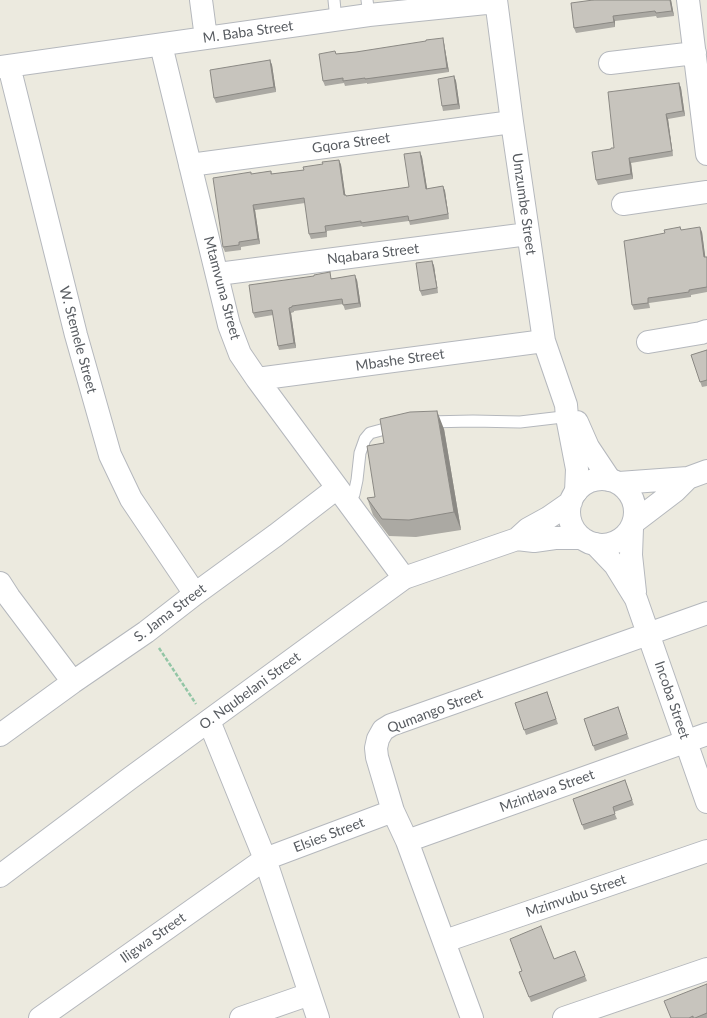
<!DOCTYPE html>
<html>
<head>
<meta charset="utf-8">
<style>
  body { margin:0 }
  canvas { display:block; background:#eceadf }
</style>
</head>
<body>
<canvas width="707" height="1018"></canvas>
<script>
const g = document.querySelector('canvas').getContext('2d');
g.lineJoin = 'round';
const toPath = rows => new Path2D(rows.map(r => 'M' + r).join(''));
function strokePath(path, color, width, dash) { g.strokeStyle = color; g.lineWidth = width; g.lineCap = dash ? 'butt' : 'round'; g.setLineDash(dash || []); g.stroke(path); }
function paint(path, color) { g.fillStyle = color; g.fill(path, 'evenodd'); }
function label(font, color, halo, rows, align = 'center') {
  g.font = font + ' Lato,sans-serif'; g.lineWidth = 3.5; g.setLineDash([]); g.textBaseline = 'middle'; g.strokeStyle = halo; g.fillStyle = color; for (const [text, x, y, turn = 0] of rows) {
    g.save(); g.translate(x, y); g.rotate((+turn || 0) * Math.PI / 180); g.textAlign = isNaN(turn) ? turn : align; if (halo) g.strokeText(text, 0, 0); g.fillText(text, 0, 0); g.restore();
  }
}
const path = toPath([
  [159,648,196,704]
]);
const service = toPath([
  [334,0,336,20],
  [367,0,369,15],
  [427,422,473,421,520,422,571,416],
  [349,504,354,494,357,480,360,453,365,439,370,433,396,426]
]);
const minor = toPath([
  [201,0,206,38],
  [496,0,512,122,544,341,566,405,567,417,577,469,576,492],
  [688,0,707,154],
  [161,45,229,325,240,354,257,379,404,578],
  [610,63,695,53],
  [9,66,76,335,110,455,131,499,195,594],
  [0,67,369,15,496,2],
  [190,165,512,122],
  [623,204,707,192],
  [218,274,528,234],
  [648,342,701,333,707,331],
  [257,379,544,341],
  [577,422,588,447,610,480],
  [632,528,631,555,635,592],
  [595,544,615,565,636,599,707,802],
  [0,583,9,597,73,682],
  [209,721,265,859,318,1018],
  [0,735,73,682,146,632,195,594,276,535,337,488],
  [407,841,707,734],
  [445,941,707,851],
  [40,1018,265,859,393,811],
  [241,1018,310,994],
  [472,1018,407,841,393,811,377,757,376,748,378,739,383,730,391,725,707,613],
  [564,1018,707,969]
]);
const tertiary = toPath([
  '569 512a33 33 0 1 1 66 0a33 33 0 1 1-66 0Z',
  [619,483,688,478,707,471],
  [633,523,675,491,688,478],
  [517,539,528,529,548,518,571,502],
  [0,876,129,779,404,578,517,539,534,541,555,538,582,538]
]);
const wall = toPath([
  [671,0,674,16,657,18,656,16,615,21,615,27,576,33,574,28,571,3],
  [444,43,449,72,367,84,367,83,345,86,344,83,325,86,323,81,335,51,336,54],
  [270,60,272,65,276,92,216,103,214,98],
  [454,76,456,81,460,109,443,111,442,106],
  [679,83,681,88,685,116,668,119,673,156,631,163,633,179,598,185,596,180,611,149,614,148],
  [420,152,422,157,427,189,443,186,445,191,449,219,410,225,409,221,363,227,362,226,327,231,327,237,311,239,309,234,305,203,255,210,260,244,241,247,241,250,225,252,223,247,252,174,271,171,272,174,304,170,339,160,341,165,345,195,346,196,409,187],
  [680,227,681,230,702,232,705,257,707,257,707,292,691,295,691,297,649,303,650,308,634,310,632,305,665,233],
  [432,261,434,266,438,293,422,296,420,291],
  [332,278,357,280,361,307,345,310,343,304,294,311,294,312,291,313,296,348,279,350,278,346,273,315,255,318,253,313],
  [707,350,707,386,702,387,691,355],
  [444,429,461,530,416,537,389,536,373,515,367,498,375,497,384,443],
  [547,692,558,724,526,735,515,703],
  [618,707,629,739,595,751,584,719],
  [625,780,634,805,614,812,617,819,584,830,573,799],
  [575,951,587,981,531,1002,519,972,554,959],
  [707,984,707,1018,671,1018]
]);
const shadedWall = toPath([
  [670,0,671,0,674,16,672,11],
  [613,16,615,21,615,27,614,22],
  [443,38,444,43,449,72,447,68],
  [270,60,272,65,276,92,274,87],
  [454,76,456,81,460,109,458,104],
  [679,83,681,88,685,116,683,111],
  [666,114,668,119,673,156,672,151],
  [420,152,422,157,428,194,426,189],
  [629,158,631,163,633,179,631,174],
  [339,160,341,165,346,200,344,195],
  [443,186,445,191,449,219,448,214],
  [253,205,255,210,260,244,258,239],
  [700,227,702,232,706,262,704,257],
  [432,261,434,266,438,293,437,288],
  [355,275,357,280,361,307,359,303],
  [289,308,291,313,296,348,294,343],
  [437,411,444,429,461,530,454,512]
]);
const building = toPath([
  [593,0,670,0,672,11,656,13,655,11,613,16,614,22,574,28,571,3,593,0],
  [443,38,447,68,365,79,365,78,343,81,343,78,323,81,319,54,335,51,336,54,356,52,426,41,426,40,443,38],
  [270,60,274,87,214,98,210,70,270,60],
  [454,76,458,104,442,106,438,79,454,76],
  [679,83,683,111,666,114,672,151,629,158,631,174,596,180,592,152,611,149,611,148,614,148,608,92,679,83],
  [420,152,426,189,443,186,448,214,409,221,408,216,361,223,361,221,325,226,326,232,309,234,304,198,253,205,258,239,239,242,239,245,223,247,213,178,251,172,251,174,271,171,271,174,304,170,303,167,323,164,322,162,339,160,344,195,346,195,346,196,409,187,404,154,420,152],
  [680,227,681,230,700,227,704,257,707,257,707,287,689,290,689,292,648,298,648,303,632,305,624,241,665,233,664,230,680,227],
  [432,261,437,288,420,291,416,263,432,261],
  [330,272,331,279,355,275,359,303,343,305,342,299,292,306,292,307,289,308,294,343,278,346,272,310,253,313,249,285,314,276,314,275,330,272],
  [707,350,707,380,700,382,691,355,707,350],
  [437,411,454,512,409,520,382,519,367,498,375,497,367,446,384,443,380,419,410,412,437,411],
  [547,692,556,719,524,730,515,703,547,692],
  [618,707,627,734,593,746,584,719,618,707],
  [625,780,632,800,613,807,615,814,582,825,573,799,625,780],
  [541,926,554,959,575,951,585,976,529,997,519,972,522,971,510,939,541,926],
  [707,984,707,1013,695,1018,693,1018,693,1016,689,1018,671,1018,664,1001,707,984]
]);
const streetNames = [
  ["M. Baba Street",248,32,-8],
  ["Gqora Street",351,143,-8],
  ["Umzumbe Street",524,204,82],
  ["Nqabara Street",373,254,-7],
  ["Mtamvuna Street",222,288,75],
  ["W. Stemele Street",78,340,75],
  ["Mbashe Street",400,360,-8],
  ["S. Jama Street",170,613,-37],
  ["O. Nqubelani Street",250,691,-36],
  ["Incoba Street",672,700,71],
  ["Qumango Street",435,711,-21],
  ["Mzintlava Street",547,791,-20],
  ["Elsies Street",329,835,-21],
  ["Mzimvubu Street",576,896,-19],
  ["Iligwa Street",153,938,-35]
];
strokePath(service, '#b5b8bd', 13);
strokePath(minor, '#b5b8bd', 24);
strokePath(tertiary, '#b5b8bd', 24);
strokePath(path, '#93c6a6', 2.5, [4, 2]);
strokePath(service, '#fff', 11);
strokePath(minor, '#fff', 22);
strokePath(tertiary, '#fff', 22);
paint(wall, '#aba9a3');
paint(shadedWall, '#8b8984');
paint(building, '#c7c4bd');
strokePath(building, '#8b8984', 1);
label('14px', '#585c61', '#fff', streetNames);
</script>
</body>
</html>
